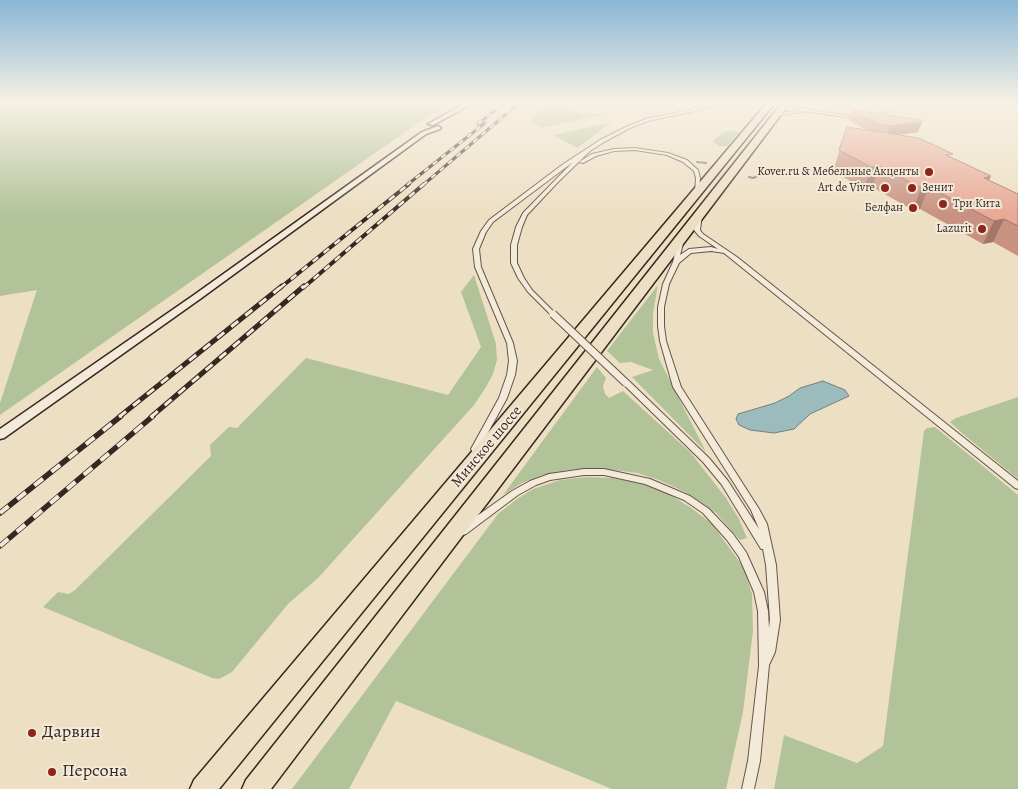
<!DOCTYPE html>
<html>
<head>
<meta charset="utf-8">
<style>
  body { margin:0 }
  canvas { display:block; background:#eddfc4 }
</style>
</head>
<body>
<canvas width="1018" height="789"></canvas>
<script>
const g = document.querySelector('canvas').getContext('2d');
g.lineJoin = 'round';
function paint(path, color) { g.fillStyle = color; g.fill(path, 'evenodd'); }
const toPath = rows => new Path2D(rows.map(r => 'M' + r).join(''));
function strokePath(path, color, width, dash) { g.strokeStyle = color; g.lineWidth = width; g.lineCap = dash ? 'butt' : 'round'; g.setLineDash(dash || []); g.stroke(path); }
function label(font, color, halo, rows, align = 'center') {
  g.font = font + ' Alegreya,serif'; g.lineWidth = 4; g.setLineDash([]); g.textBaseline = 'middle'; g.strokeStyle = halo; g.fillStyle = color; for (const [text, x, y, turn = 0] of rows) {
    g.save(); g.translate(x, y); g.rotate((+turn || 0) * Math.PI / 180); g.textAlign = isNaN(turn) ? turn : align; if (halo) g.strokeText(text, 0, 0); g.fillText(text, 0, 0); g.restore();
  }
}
const green = toPath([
  [0,104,454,104,428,116,0,415,0,403,37,290,0,296],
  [548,104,561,104,581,114,608,114,541,128,530,121],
  [612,122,577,148,554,135],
  [733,131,739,132,727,146,719,146,713,141,724,132],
  [474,275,496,344,497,360,493,374,486,387,474,405,318,578,288,604,232,672,219,679,212,678,43,607,58,592,69,594,75,590,211,456,210,445,229,427,237,428,306,358,448,395,481,347,461,292],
  [658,285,653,313,653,333,659,359,706,452,632,377,653,370,631,362,620,363,607,351],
  [597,367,606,378,603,386,605,394,609,398,623,391,691,453,726,498,739,519,747,538,740,540,716,513,687,493,659,480,637,473,598,468,568,470,542,475,522,483,503,495],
  [1018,397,1018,479,963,434,950,422,956,418],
  [935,427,1018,495,1018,789,774,789,784,735,857,763,883,746,924,431,927,428],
  [587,477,613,478,640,483,665,492,690,507,712,524,744,568,752,594,753,631,743,712,726,789,612,789,396,701,349,789,292,789,498,514,517,499,533,489,560,480]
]);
const water = toPath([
  [823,381,845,390,849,396,810,414,794,429,774,433,750,430,739,425,736,419,738,414,775,403,789,396,800,388,823,381]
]);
const stream = toPath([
  [697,162,706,163],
  [749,177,753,178,765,173]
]);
const street = toPath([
  [718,104,726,104,648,121,630,128,604,142,590,151,558,182,527,215,522,227,517,245,517,263,524,278,532,290,556,314,555,315,551,315,528,292,518,278,511,263,511,245,516,227,523,213,573,162,493,222,486,232,479,249,481,267,513,343,517,361,515,375,507,398,478,451,472,451,471,449,499,398,507,375,509,361,507,343,475,267,473,249,481,231,489,220,562,165,600,140,628,126,646,119,718,104],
  [788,104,794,104,805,109,863,118,861,119,803,111,801,112,775,116,775,114,776,114,800,110,788,104],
  [896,104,901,104,876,119,873,118,896,104],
  [635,148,668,153,687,160,698,170,700,178,699,194,695,193,696,178,694,171,683,162,667,155,635,150,614,151,596,156,583,163,579,162,592,154,614,149,635,148],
  [699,213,702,215,700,230,703,234,737,257,1018,481,1018,489,1015,488,724,253,711,251,691,253,679,263,669,284,664,307,664,326,666,341,681,387,759,509,767,524,776,565,780,620,775,652,769,665,760,761,754,789,742,789,748,761,759,666,758,611,754,592,739,557,727,540,703,513,684,500,645,484,604,475,584,475,550,480,536,485,518,495,466,534,463,535,460,534,458,531,460,528,512,491,530,481,549,474,584,469,604,469,650,479,690,496,709,509,733,534,746,552,764,592,768,611,769,628,770,620,766,565,763,549,761,549,722,485,703,462,622,383,626,381,629,381,709,458,728,481,759,529,751,510,673,387,660,341,658,326,658,307,663,284,673,262,678,240,681,238,684,240,680,255,689,249,711,247,718,249,699,236,694,230,696,215,699,213]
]);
const secondary = toPath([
  [464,104,472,104,433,125,428,124,464,104],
  [438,126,441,128,440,129,426,134,200,299,4,438,0,439,0,429,194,295,422,132,438,126]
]);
const highway = toPath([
  [766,104,774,104,219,789,190,789,194,780,766,104],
  [781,104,789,104,271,789,242,789,246,780,781,104]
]);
const railFar3 = toPath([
  [478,124,503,104],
  [407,185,485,123],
  [423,185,518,104]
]);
const railFar2 = toPath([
  [280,288,409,184],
  [303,288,424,184]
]);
const railFar1 = toPath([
  [119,417,282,286],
  [151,417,304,286]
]);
const rail = toPath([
  [0,513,121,416],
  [0,546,153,416]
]);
const streetBridge = toPath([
  [553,314,626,383]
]);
const wall = toPath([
  [853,110,918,132,897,135,952,158,989,180,1018,194,1018,256,993,242,983,244,920,209,913,210,872,187,864,189,833,171,847,127,869,131,850,121]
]);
const shadedWall = toPath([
  [922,122,918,132,887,136,890,126],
  [880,166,872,187,864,189,871,167],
  [991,176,981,198,984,178],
  [929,187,920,209,913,210,921,188],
  [1004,219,993,242,983,244,994,221]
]);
const building = toPath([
  [853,110,922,120,922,122,890,126,881,125,853,112,853,110],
  [847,127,919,138,953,154,946,155,991,176,984,178,1018,194,1018,226,1004,219,994,221,929,187,921,188,880,166,871,167,839,150,847,127]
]);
const markers = [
  [929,172,5,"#8f2418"],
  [885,188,5,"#8f2418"],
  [912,188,5,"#8f2418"],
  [943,204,5,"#8f2418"],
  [913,208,5,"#8f2418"],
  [982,229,5,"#8f2418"],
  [32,733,5,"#8f2418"],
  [52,772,5,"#8f2418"]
];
const farPoinames = [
  ["Kover.ru & Мебельные Акценты",919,172],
  ["Art de Vivre",875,188],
  ["Зенит",922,188,"left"],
  ["Три Кита",953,204,"left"],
  ["Белфан",903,208],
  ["Lazurit",972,229]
];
const streetNames = [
  ["Минское шоссе",487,447,-50]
];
const nearPoinames = [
  ["Дарвин",42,733],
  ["Персона",62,772]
];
paint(green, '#b2c39a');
paint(water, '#9bbbbc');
strokePath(water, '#73807e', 1);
strokePath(stream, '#73807e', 2);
strokePath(street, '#64554a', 2);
strokePath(secondary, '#362721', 3);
strokePath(highway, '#362721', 3);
paint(street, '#f3ead9');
paint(secondary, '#f3ead9');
paint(highway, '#eddfc4');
strokePath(railFar3, '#362721', 3);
strokePath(railFar2, '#362721', 4);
strokePath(railFar1, '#362721', 5);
strokePath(rail, '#362721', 5.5);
strokePath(railFar3, '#f3ead9', 2, [5.5]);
strokePath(railFar2, '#f3ead9', 2.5, [7]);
strokePath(railFar1, '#f3ead9', 3, [9]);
strokePath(rail, '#f3ead9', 4, [11]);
strokePath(streetBridge, '#64554a', 9, []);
strokePath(streetBridge, '#f3ead9', 7);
paint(wall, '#c89181');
paint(shadedWall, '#a27669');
paint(building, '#e8a996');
strokePath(building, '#a27669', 1);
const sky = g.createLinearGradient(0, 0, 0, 215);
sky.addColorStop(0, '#89b7d6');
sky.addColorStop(0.48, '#f7f1e4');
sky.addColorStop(1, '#f7f1e400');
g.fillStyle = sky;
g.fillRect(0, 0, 1018, 215);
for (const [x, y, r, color] of markers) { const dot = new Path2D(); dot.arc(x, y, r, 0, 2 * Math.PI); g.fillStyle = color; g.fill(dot); strokePath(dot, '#f3ead9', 2); }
label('12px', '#362721', '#f3ead9', farPoinames, 'right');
label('15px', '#362721', '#f3ead9', streetNames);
label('18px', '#362721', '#f3ead9', nearPoinames, 'left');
</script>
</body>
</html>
